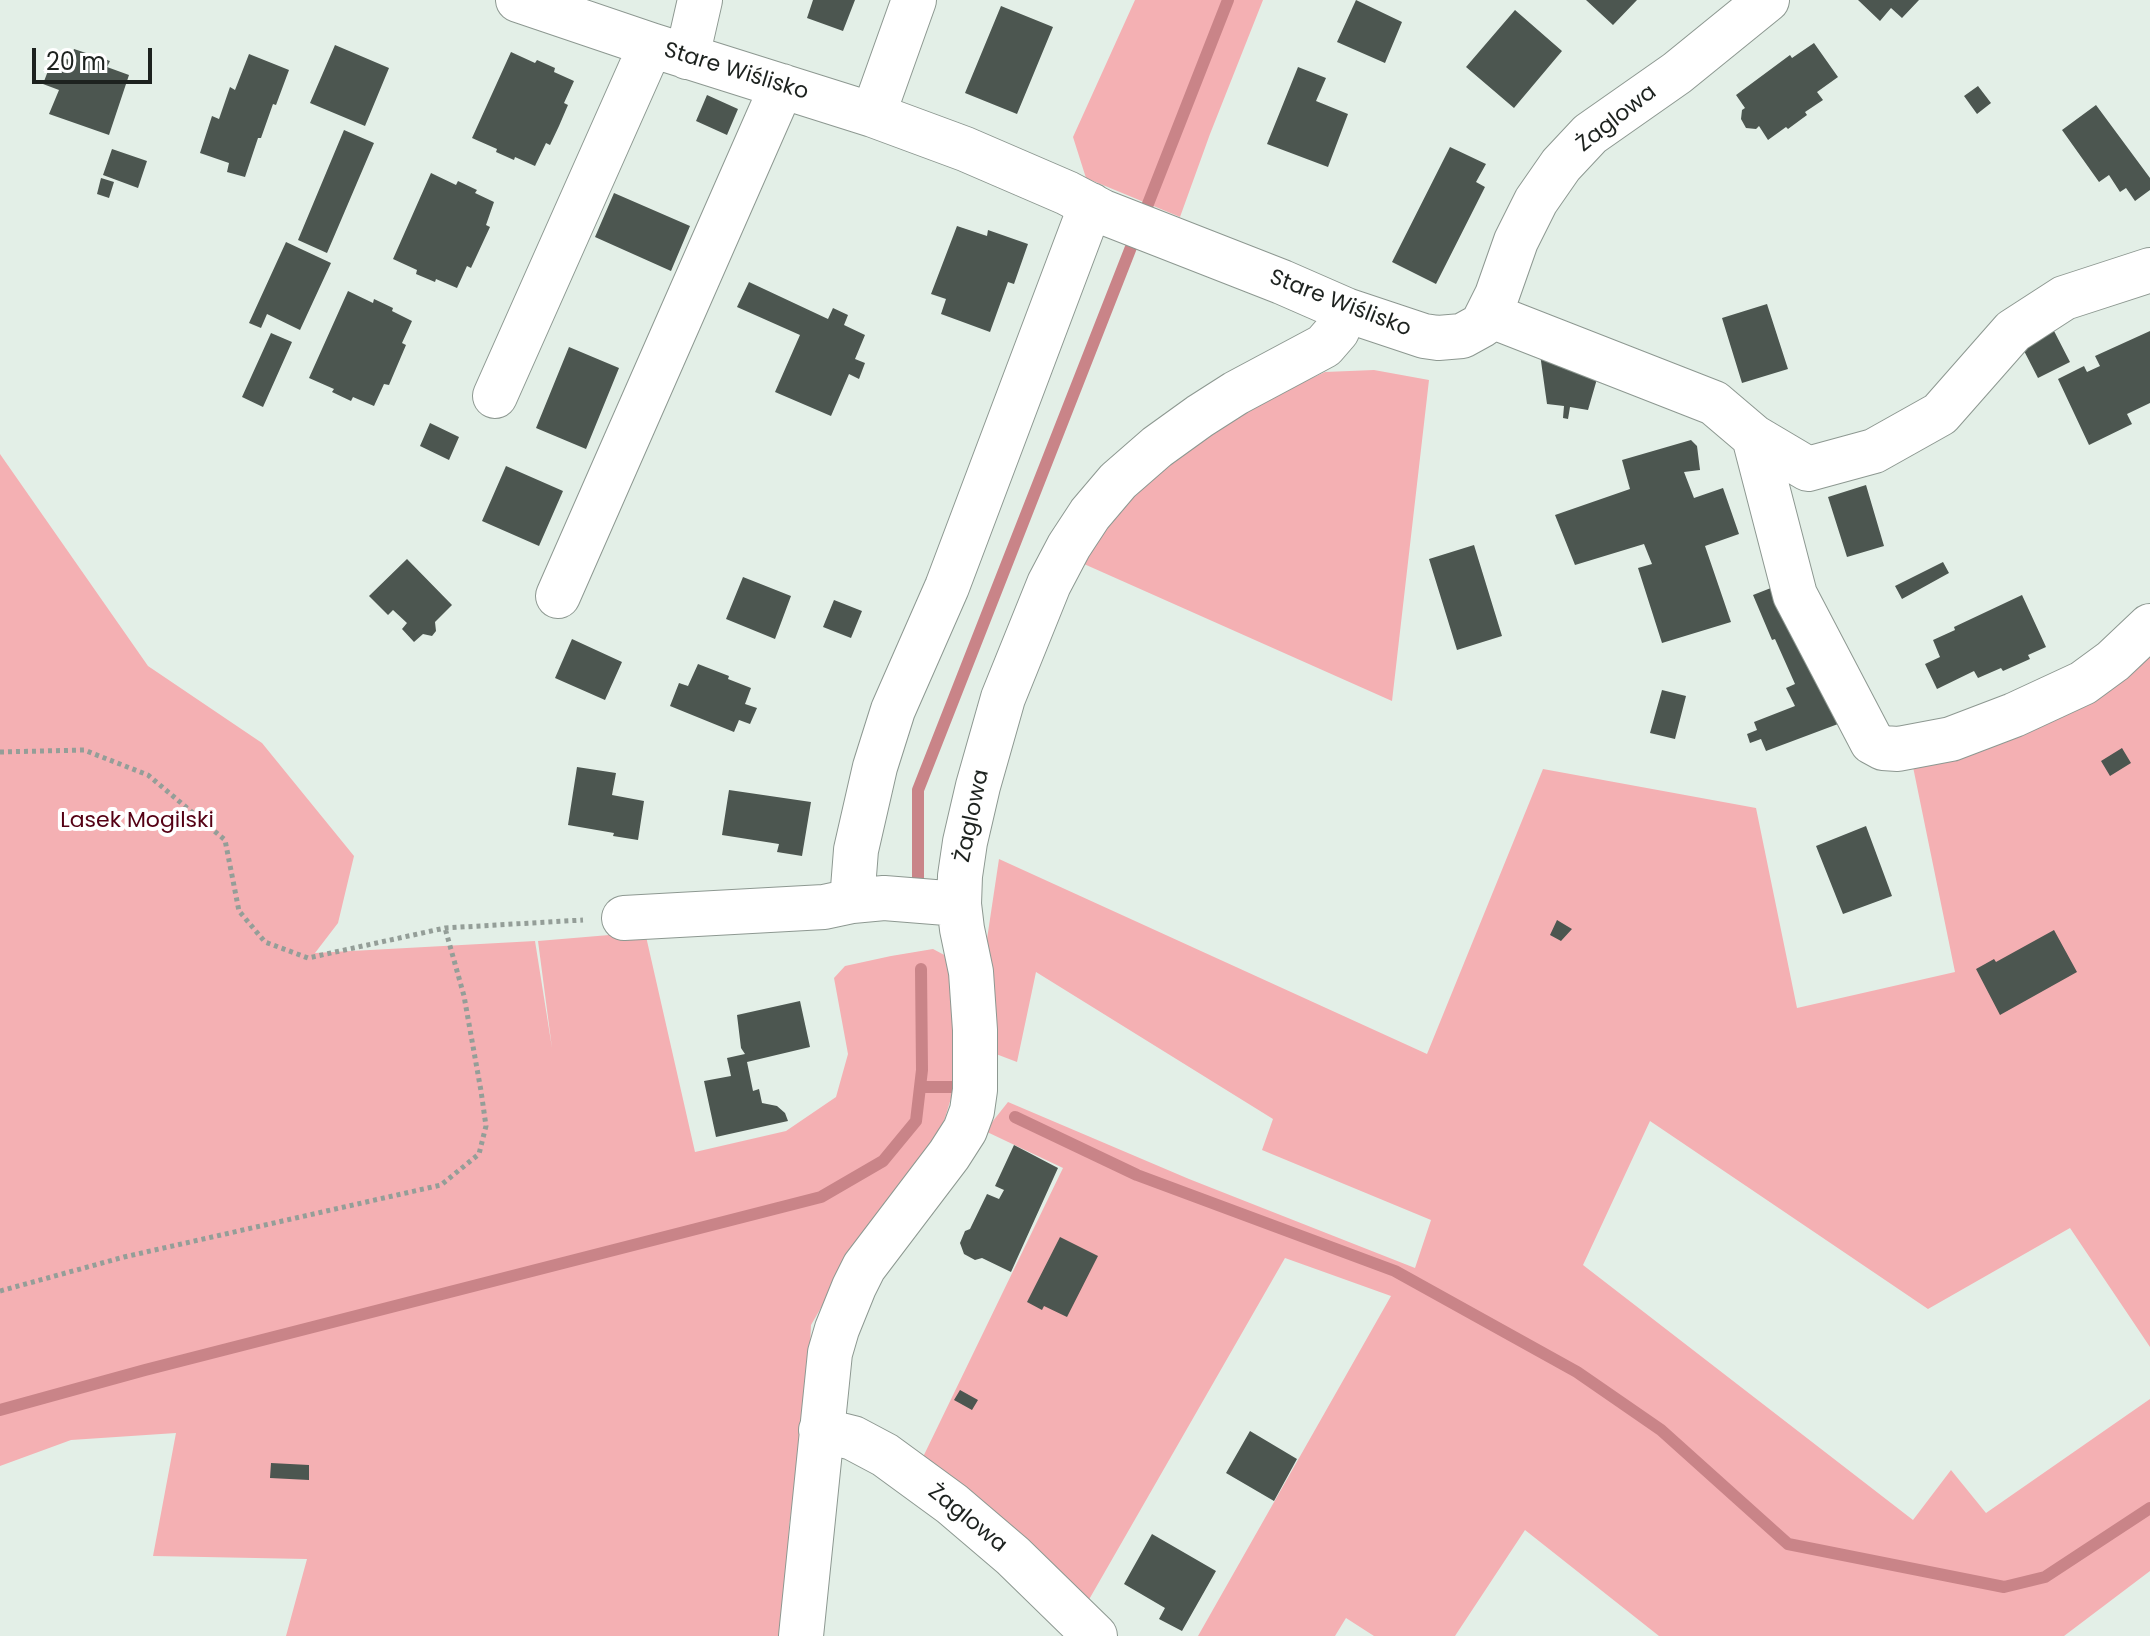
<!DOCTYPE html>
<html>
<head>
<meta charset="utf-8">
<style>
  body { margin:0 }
  #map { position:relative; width:2150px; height:1636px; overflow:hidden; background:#e3efe7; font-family:Poppins,sans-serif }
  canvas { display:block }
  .scale { position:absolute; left:32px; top:48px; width:120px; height:36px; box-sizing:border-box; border:4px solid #1d221f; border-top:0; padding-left:10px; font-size:24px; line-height:28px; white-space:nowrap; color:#1d221f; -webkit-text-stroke:6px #fff; paint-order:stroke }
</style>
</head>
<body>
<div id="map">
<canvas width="2150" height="1636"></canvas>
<div class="scale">20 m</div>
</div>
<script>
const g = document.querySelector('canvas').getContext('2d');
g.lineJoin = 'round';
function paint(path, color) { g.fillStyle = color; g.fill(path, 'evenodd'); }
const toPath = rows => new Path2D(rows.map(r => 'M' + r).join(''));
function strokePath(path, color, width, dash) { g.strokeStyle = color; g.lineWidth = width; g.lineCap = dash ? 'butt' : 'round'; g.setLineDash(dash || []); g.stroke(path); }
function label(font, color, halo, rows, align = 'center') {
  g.font = font + ' Poppins,sans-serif'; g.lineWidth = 8; g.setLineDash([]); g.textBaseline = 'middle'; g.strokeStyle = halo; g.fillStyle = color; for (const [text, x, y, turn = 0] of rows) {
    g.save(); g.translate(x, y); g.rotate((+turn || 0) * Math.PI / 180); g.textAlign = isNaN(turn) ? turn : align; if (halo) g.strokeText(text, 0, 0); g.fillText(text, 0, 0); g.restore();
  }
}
const green = toPath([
  [1135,0,1263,0,1210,134,1180,217,1086,178,1073,137],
  [1374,370,1429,380,1392,701,1084,564,1115,514,1174,453,1254,405,1325,372],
  [0,454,148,666,262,743,354,856,338,923,315,953,535,941,552,1048,538,941,645,932,695,1152,786,1131,836,1097,848,1054,834,978,845,966,891,956,933,949,950,958,963,1059,945,1118,935,1143,869,1225,811,1325,807,1414,789,1526,786,1636,286,1636,307,1559,153,1556,176,1433,71,1440,0,1466],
  [2150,638,2150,1347,2070,1228,1928,1309,1650,1121,1583,1265,1913,1520,1951,1470,1986,1513,2150,1399,2150,1571,2064,1636,1659,1636,1525,1530,1455,1636,1374,1636,1346,1618,1335,1636,1198,1636,1391,1296,1285,1258,1087,1603,923,1457,1063,1168,985,1131,1008,1102,1189,1179,1415,1268,1431,1220,1262,1150,1273,1119,1036,972,1017,1062,996,1054,987,939,999,859,1427,1054,1543,769,1756,808,1797,1008,1955,972,1912,762]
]);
const stream = toPath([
  [918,878,918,790,1228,0],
  [921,1087,953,1087],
  [1015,1117,1137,1175,1395,1271,1577,1372,1661,1430,1788,1544,2004,1587,2045,1577,2150,1508],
  [0,1410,145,1370,821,1197,883,1161,916,1121,922,1070,921,969]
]);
const building = toPath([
  [813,0,855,0,843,31,807,18],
  [1356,0,1402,22,1385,63,1337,42],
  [1586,0,1637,0,1613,25],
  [1858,0,1919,0,1902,18,1891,8,1880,21],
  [1001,6,1053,27,1017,114,965,93],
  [1515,10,1562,51,1514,108,1466,67],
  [1814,43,1838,77,1817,92,1823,100,1805,112,1807,115,1788,129,1786,127,1768,140,1759,126,1756,129,1746,128,1741,119,1742,110,1745,108,1736,95,1790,55,1792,58],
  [335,45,389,68,365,126,310,103],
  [74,49,110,61,107,67,129,75,109,135,49,114,59,90,43,84,54,55,70,60],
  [511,52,535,63,537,60,555,68,554,72,574,81,564,103,568,105,559,126,550,145,546,143,535,166,515,157,514,160,496,152,497,149,472,138],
  [249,54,289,70,276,105,273,104,261,138,258,138,245,177,227,172,229,163,200,153,212,116,219,119,230,87,235,90],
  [1298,67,1326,78,1316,101,1348,114,1328,167,1267,144],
  [1978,86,1991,103,1977,114,1964,96],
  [707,95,738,109,727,135,696,121],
  [2096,105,2150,178,2150,190,2135,201,2126,188,2120,192,2109,175,2099,182,2062,130],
  [344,130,374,143,327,253,298,240],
  [1450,147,1486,164,1476,182,1485,187,1436,284,1392,262],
  [112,149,147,161,138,188,103,175],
  [431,173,456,185,458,181,477,190,475,193,494,202,486,225,490,227,471,268,467,266,457,288,436,279,435,282,416,274,417,270,393,259],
  [101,178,114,182,109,198,97,194],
  [614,193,690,226,671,271,595,237],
  [957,226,987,236,988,230,1028,244,1014,284,1008,282,990,332,941,314,946,299,931,294],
  [286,242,331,263,300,330,267,314,261,328,249,323],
  [749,282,828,319,833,308,848,315,844,325,865,335,855,359,865,363,859,379,849,374,831,416,775,392,800,335,737,307],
  [348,291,373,303,374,299,393,308,392,311,412,321,402,343,406,345,389,385,384,384,374,406,353,397,351,401,332,392,334,389,309,378],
  [1767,304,1788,369,1742,383,1722,318],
  [2053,329,2070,362,2038,378,2021,345],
  [2150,331,2150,403,2127,414,2132,424,2089,445,2058,379,2084,366,2087,372,2100,366,2095,356],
  [271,333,292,342,263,407,242,397],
  [569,347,619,368,586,449,536,428],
  [1540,354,1599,372,1588,410,1570,407,1568,419,1563,418,1564,406,1547,404],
  [430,423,459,437,449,460,420,446],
  [1691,440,1697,446,1700,470,1684,472,1694,498,1723,488,1739,534,1705,546,1731,622,1662,643,1638,568,1652,564,1644,544,1575,565,1555,515,1630,489,1622,460],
  [506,466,563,491,539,546,482,521],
  [1866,485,1884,546,1847,557,1828,497],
  [1474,545,1502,636,1457,650,1429,559],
  [407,559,452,605,435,622,436,631,432,636,423,634,414,642,402,629,407,623,393,610,388,615,369,596],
  [1943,562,1949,573,1902,599,1895,586],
  [743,577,791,596,775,639,726,619],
  [1776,586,1838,724,1766,751,1761,739,1750,743,1747,734,1757,730,1754,722,1795,706,1786,688,1795,684,1775,639,1772,640,1753,595],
  [2022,595,2046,647,2028,655,2030,659,2003,671,2001,668,1978,678,1974,671,1937,689,1925,664,1940,657,1933,640,1955,630,1954,627],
  [834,600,862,611,851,638,823,627],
  [572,639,622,662,605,700,555,678],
  [698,664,729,676,728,679,751,688,745,704,757,708,750,724,739,720,734,732,670,706,679,683,688,686],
  [1662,690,1686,696,1675,739,1650,733],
  [2122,748,2131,763,2110,776,2101,761],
  [577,767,616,773,612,795,644,801,638,840,613,836,614,833,568,825],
  [729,790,811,802,802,856,777,852,779,844,722,835],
  [1866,826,1892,896,1843,914,1816,846],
  [1557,920,1572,929,1561,941,1550,935],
  [2054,930,2077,972,2000,1015,1976,969,1994,959,1996,962],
  [800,1001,810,1047,747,1062,753,1091,759,1089,762,1103,777,1106,785,1113,788,1121,716,1137,704,1081,731,1076,727,1058,745,1054,741,1048,737,1015],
  [1014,1145,1058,1168,1011,1272,982,1258,975,1260,964,1254,960,1243,965,1231,970,1229,987,1194,999,1199,1004,1190,995,1186],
  [1060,1237,1098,1256,1067,1317,1044,1306,1042,1310,1027,1302],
  [960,1390,978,1400,972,1410,954,1400],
  [1250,1431,1297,1459,1274,1501,1226,1473],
  [271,1463,309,1465,309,1480,270,1478],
  [1152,1534,1216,1571,1182,1631,1159,1619,1165,1608,1124,1584]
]);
const path = toPath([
  [0,752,84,750,148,775,225,840,239,911,265,942,308,958,445,928,583,920],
  [0,1291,124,1257,441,1185,479,1154,486,1126,481,1091,464,996,445,928]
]);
const minor = toPath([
  [518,0,651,45,873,115,965,149,1067,193,1103,212,1282,282,1346,310,1424,336,1438,338,1462,336,1482,325,1497,295,1516,241,1536,201,1561,165,1590,134,1677,73,1767,0],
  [687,57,700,0],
  [873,115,914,0],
  [1489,315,1714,403,1754,437,1808,469,1874,451,1940,414,2013,331,2064,298,2150,270],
  [495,396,651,45],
  [1754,437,1795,595,1872,742,1883,748,1898,749,1951,739,2014,715,2083,683,2113,661,2150,626],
  [558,596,782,86],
  [852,901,856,850,875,767,893,710,947,587,1091,205],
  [624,918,824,907,852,901,884,898,959,904],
  [821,1430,853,1438,885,1455,952,1504,1013,1556,1095,1636],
  [801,1636,830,1353,837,1329,854,1287,864,1267,949,1155,965,1130,972,1111,975,1090,975,1030,971,972,962,929,959,904,960,876,965,842,978,786,1003,698,1049,584,1069,546,1090,514,1118,481,1157,447,1200,416,1236,393,1324,346,1337,331,1346,310]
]);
const streetNames = [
  ["Stare Wiślisko",736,72,17],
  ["Żaglowa",1617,119,-38],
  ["Stare Wiślisko",1340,304,21],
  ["Żaglowa",973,816,-78],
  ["Żaglowa",967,1519,39]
];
const parkNames = [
  ["Lasek Mogilski",137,821]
];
paint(green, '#f4b0b3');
strokePath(stream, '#c98488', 12);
paint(building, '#4c5650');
strokePath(minor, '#8d9891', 46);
strokePath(path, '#949e98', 5, [4, 4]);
strokePath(minor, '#fff', 44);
label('22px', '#1d221f', '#fff', streetNames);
label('22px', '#540014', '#fff', parkNames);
</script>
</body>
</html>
